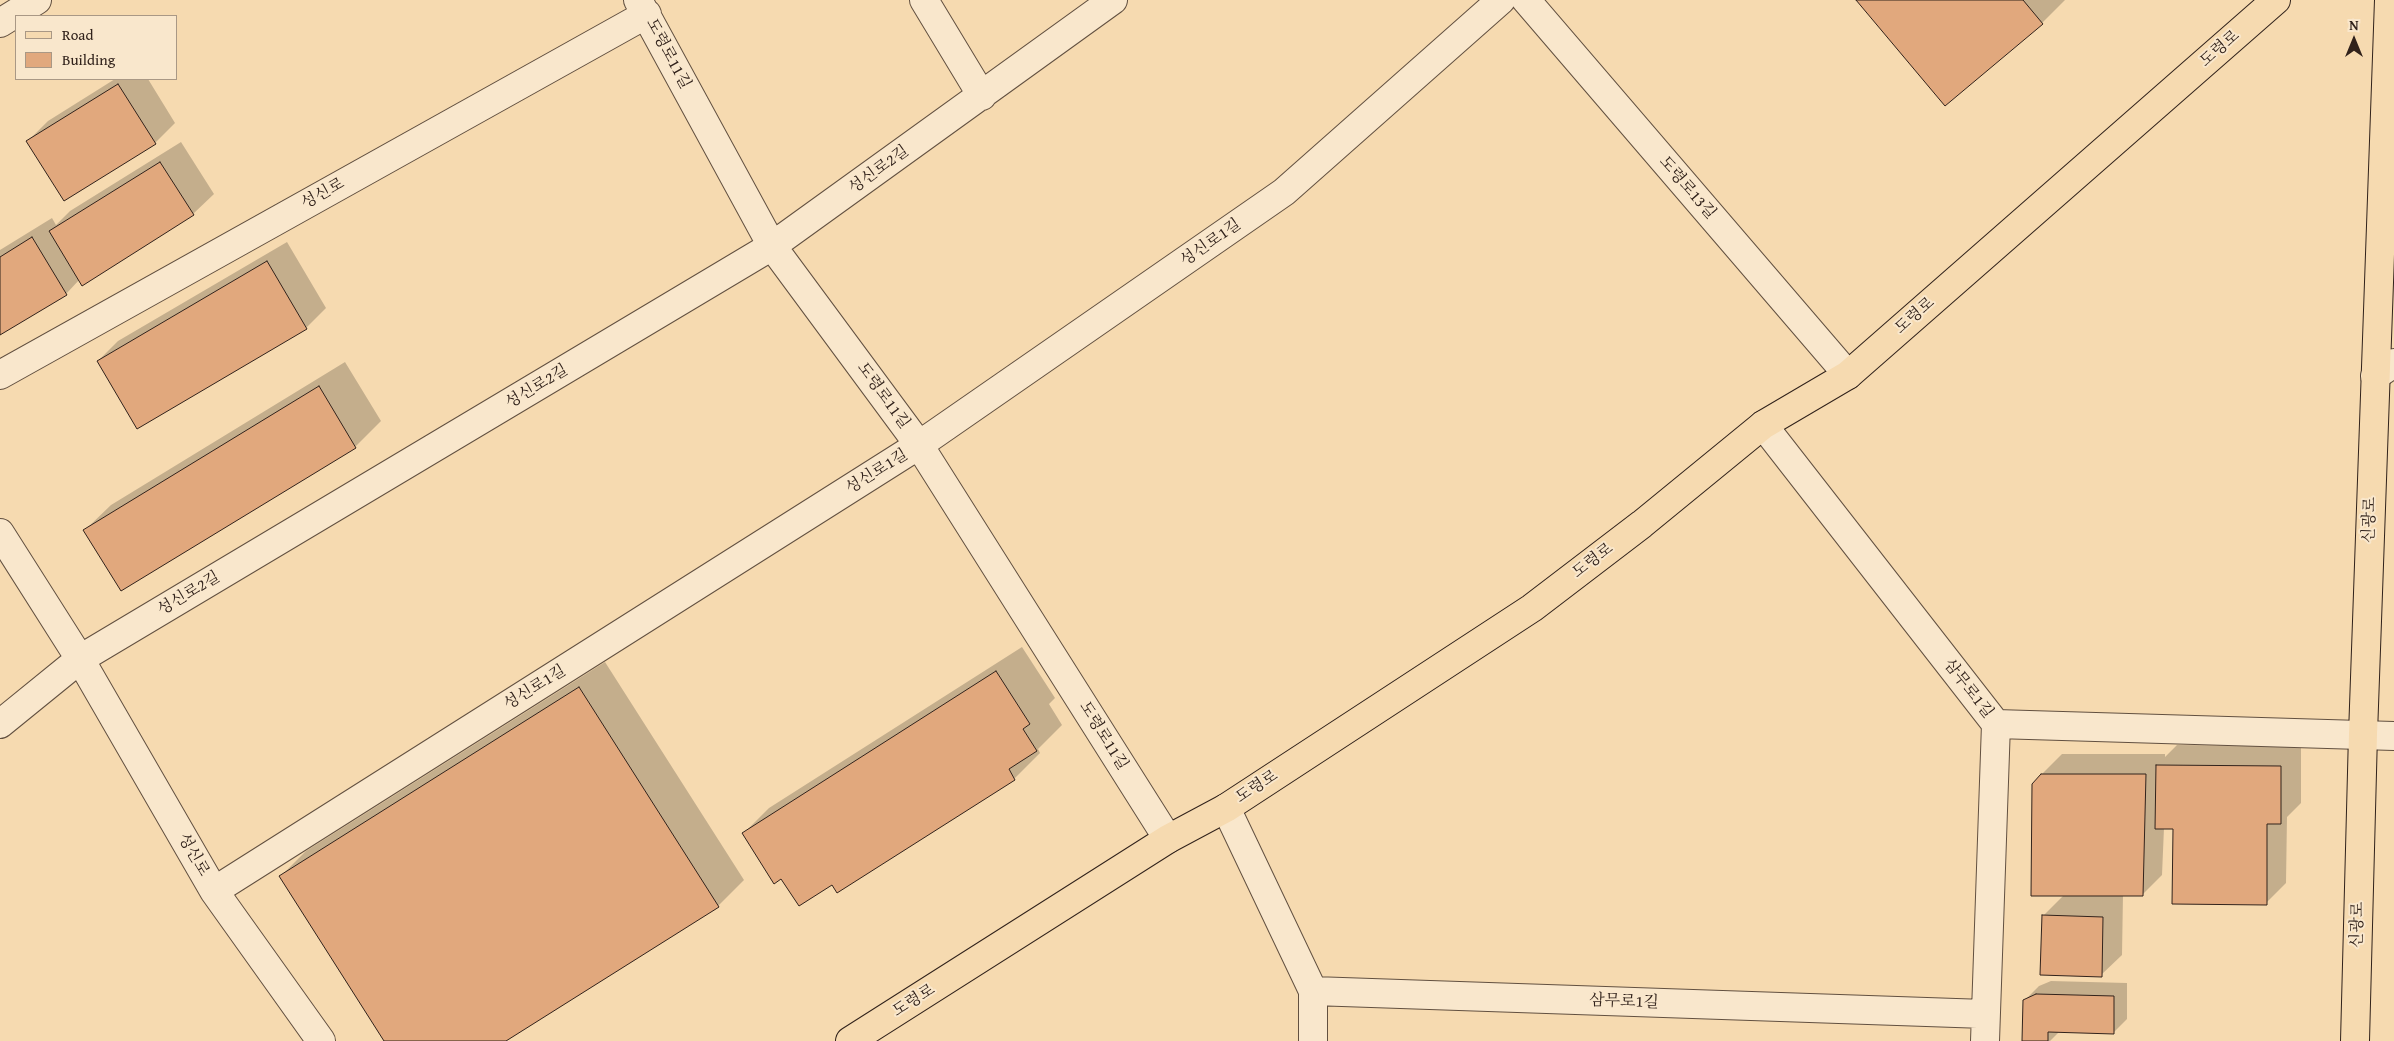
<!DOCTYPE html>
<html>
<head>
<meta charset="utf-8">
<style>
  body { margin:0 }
  #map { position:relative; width:2394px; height:1041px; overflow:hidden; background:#f6dab0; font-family:"Gentium Book Plus",serif }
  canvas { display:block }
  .legend { position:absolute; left:15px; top:15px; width:162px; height:65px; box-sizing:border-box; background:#f9e7cc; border:1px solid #a99885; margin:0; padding:6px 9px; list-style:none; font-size:15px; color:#31221b }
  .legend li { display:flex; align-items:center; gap:10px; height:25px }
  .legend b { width:25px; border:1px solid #a99885 }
  .north { position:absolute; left:2329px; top:15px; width:50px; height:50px; -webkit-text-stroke:4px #f9e7cc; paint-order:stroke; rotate:0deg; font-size:14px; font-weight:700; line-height:20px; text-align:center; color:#31221b }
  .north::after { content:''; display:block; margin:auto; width:18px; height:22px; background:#31221b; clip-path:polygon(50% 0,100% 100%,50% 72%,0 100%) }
</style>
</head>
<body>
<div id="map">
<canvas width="2394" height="1041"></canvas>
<ul class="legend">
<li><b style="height:6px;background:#f6dab0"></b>Road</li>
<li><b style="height:14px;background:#e1a87d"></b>Building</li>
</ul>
<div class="north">N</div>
</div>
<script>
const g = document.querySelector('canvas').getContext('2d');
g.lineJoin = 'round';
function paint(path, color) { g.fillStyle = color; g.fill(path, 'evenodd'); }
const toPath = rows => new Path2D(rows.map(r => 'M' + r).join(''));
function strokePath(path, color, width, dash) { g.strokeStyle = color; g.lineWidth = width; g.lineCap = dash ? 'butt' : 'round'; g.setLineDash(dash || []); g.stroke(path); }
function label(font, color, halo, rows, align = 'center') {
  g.font = font + ' "Gentium Book Plus","Noto Serif KR",serif'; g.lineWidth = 4; g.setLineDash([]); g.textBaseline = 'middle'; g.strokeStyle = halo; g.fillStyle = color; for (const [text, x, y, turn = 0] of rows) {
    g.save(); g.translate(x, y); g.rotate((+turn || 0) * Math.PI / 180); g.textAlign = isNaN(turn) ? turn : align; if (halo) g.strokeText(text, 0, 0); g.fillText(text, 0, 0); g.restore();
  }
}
const shadow = toPath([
  [1858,0,2065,0,2042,23],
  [115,79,148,79,175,123,155,143,64,199,28,141,48,121],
  [181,142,214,194,193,214,80,279,66,294,0,334,0,250,52,218,56,225,70,211],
  [287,242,326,308,306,328,98,361,118,341],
  [345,362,381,421,355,447,85,530,111,505],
  [1022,647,1055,698,1049,704,1062,725,1038,749,1040,753,1014,779,838,891,832,883,781,878,744,833,769,808],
  [605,662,744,880,718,906,504,1041,385,1041,280,877,306,851],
  [2177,745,2301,746,2301,803,2287,817,2286,883,2266,903,2174,828,2164,828,2162,875,2142,895,2123,895,2122,955,2101,975,2043,916,2065,894,2042,774,2062,754,2165,754,2165,757],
  [2051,981,2127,983,2127,1019,2113,1033,2060,1031,2050,1041,2024,1041,2025,1000,2039,986]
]);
const building = toPath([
  [1856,0,2023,0,2043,24,1945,106,1856,0],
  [118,84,156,144,64,201,26,141,118,84],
  [160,162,194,215,82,286,49,231,160,162],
  [32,237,67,295,0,335,0,257,32,237],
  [267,261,307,329,137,429,97,361,267,261],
  [319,386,356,448,121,591,83,530,319,386],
  [996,671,1030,724,1023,729,1037,751,1009,769,1015,780,837,893,832,885,799,906,781,879,774,884,742,833,996,671],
  [579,687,719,907,506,1041,384,1041,279,876,579,687],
  [2156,765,2281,766,2281,824,2267,824,2267,905,2172,904,2173,829,2155,829,2156,765],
  [2041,774,2146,774,2143,896,2031,896,2032,784,2041,774],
  [2042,915,2103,917,2102,977,2040,975,2042,915],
  [2036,994,2114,996,2114,1034,2048,1032,2048,1041,2022,1041,2023,1000,2036,994]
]);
const minor = toPath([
  [638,0,772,246,919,445,1168,839],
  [924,0,982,96],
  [1526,0,1848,375],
  [0,23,37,0],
  [0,375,647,14],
  [2375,376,2394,363],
  [1763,425,1996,724,1985,1041],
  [0,533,80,659,214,891,321,1041],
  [0,724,80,659,772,246,1113,0],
  [1996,724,2394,736],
  [1226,808,1313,991],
  [214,891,919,445,1284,192,1501,0],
  [1313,1041,1313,991,1985,1014]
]);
const major = toPath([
  [850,1041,1168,839,1226,808,1532,608,1642,524,1763,425,1848,375,2276,0],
  [2355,1041,2363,734,2389,0]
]);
const streetNames = [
  ["도령로",2220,49,-41],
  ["도령로11길",668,54,62],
  ["성신로2길",879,170,-36],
  ["도령로13길",1687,188,49],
  ["성신로",323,194,-29],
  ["성신로1길",1211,243,-35],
  ["도령로",1915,316,-41],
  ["성신로2길",537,387,-31],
  ["도령로11길",883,396,54],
  ["성신로1길",877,472,-32],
  ["신광로",2370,520,-88],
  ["도령로",1593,561,-37],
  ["성신로2길",189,594,-31],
  ["성신로1길",535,688,-32],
  ["삼무로1길",1968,689,52],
  ["도령로11길",1103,736,58],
  ["도령로",1257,787,-33],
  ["성신로",193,855,60],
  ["신광로",2358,925,-89],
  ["도령로",914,1001,-32],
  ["삼무로1길",1624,1002,2]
];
paint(shadow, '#0003');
paint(building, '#e1a87d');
strokePath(building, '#31221b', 1);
strokePath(minor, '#625040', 30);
strokePath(major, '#31221b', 30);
strokePath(minor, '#f9e7cc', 28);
strokePath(major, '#f6dab0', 28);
label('16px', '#31221b', '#f9e7cc', streetNames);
</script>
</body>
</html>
